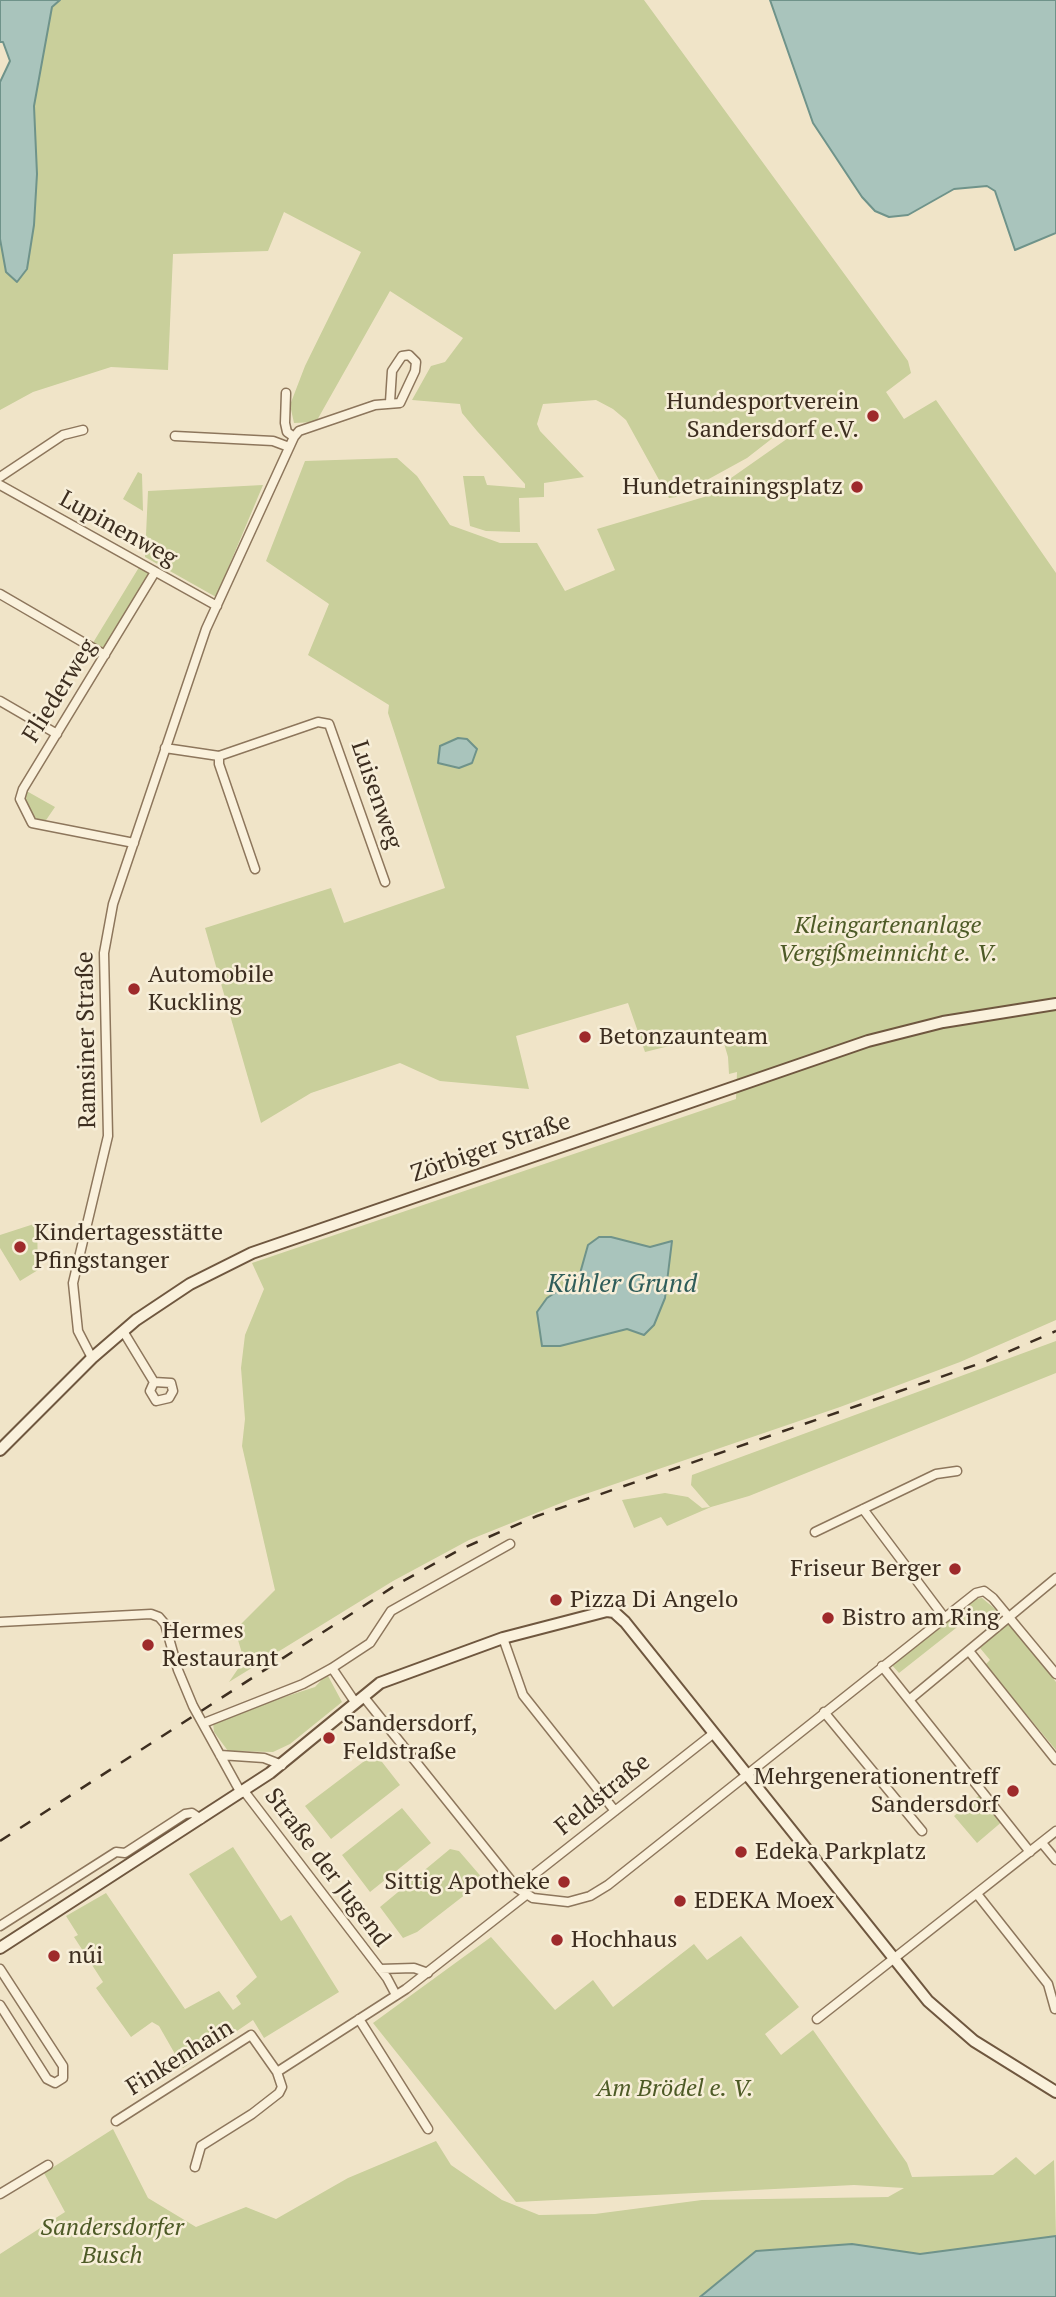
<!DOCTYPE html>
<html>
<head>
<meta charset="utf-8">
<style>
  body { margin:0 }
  canvas { display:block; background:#f0e4c8 }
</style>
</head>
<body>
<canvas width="1056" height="2297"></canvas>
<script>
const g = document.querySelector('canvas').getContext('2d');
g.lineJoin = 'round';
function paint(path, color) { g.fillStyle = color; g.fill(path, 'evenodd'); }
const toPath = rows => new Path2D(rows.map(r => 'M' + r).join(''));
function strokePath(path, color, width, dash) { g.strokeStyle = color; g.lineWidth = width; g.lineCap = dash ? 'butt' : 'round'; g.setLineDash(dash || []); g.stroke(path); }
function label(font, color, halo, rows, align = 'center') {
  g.font = font + ' "PT Serif",serif'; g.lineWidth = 5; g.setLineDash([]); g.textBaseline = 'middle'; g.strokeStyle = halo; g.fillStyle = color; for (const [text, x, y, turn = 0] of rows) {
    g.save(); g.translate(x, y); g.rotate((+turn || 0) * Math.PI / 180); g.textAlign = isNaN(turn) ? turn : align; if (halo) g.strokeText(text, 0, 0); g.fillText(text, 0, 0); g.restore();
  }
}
const green = toPath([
  [60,0,644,0,908,361,911,373,886,392,904,419,936,400,1056,573,1056,1320,960,1362,840,1407,571,1499,469,1540,393,1581,229,1682,244,1660,235,1630,275,1590,242,1446,245,1419,241,1368,245,1335,264,1289,252,1263,736,1099,737,1072,729,1074,728,1057,721,1033,645,1052,628,1003,516,1036,529,1089,440,1081,400,1063,311,1093,261,1123,205,928,331,888,344,923,445,888,388,713,389,705,308,655,329,604,266,561,305,461,397,458,417,476,450,525,500,543,537,543,565,591,615,570,597,529,704,497,791,436,783,430,747,458,676,497,669,498,626,420,613,409,596,400,543,404,537,424,540,431,584,477,544,483,544,497,519,498,520,532,486,531,470,526,463,476,484,476,487,485,525,488,525,484,477,431,462,413,460,404,412,400,431,366,445,362,463,338,390,291,316,422,294,423,290,405,305,366,361,252,284,212,268,251,173,254,168,370,111,367,33,392,0,410,0,239,6,272,37,174,34,106,52,7],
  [672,1241,627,1329,609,1333,547,1298,579,1277,588,1246,633,1244,650,1247],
  [138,472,142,474,143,511,123,499],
  [263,485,216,597,145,557,148,491],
  [141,564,155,572,105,655,91,646],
  [23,789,55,807,42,826,32,823,22,805],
  [37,1223,38,1270,20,1281,0,1248,0,1235],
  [1056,1341,1056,1373,749,1496,711,1507,667,1526,661,1517,634,1528,622,1500,665,1493,688,1497,702,1508,710,1507,691,1485,692,1475],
  [982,1598,1000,1613,985,1625,975,1613,899,1673,891,1664,974,1599],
  [1009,1623,1056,1682,1056,1750,985,1665,990,1660,980,1648],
  [327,1674,342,1702,290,1744,273,1752,228,1751,214,1732,213,1723,220,1718,315,1687],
  [375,1753,400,1785,331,1839,305,1806],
  [982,1793,1004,1820,977,1843,954,1816],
  [402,1808,431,1843,370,1892,342,1855],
  [233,1847,281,1921,291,1915,339,1992,264,2038,253,2020,183,2068,159,2026,152,2022,131,2037,96,1988,103,1982,74,1937,78,1935,66,1916,106,1893,185,2009,219,1991,233,2010,241,2004,236,1996,257,1977,189,1874],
  [450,1849,459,1851,484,1880,417,1932,403,1938,380,1907],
  [741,1936,799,2007,765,2034,781,2055,813,2030,907,2163,912,2177,993,2175,1016,2157,1035,2175,1054,2160,1056,2236,920,2254,852,2244,756,2251,700,2297,0,2297,0,2254,65,2212,44,2173,113,2129,148,2198,196,2227,246,2207,276,2219,348,2178,436,2141,451,2165,502,2200,539,2215,595,2214,702,2200,888,2197,904,2188,854,2185,516,2202,373,2023,491,1937,555,2010,593,1980,613,2007,694,1944,707,1960]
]);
const water = toPath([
  [0,0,60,0,52,7,34,106,37,174,34,225,27,269,17,282,6,272,0,239,0,82,10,61,3,42,0,42,0,0],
  [770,0,1056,0,1056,233,1015,250,995,191,987,186,954,189,908,215,889,217,875,211,862,197,813,123,770,0],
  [458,738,467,739,477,749,472,763,459,768,438,763,440,746,458,738],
  [599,1237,611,1237,650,1247,672,1241,665,1298,654,1325,644,1335,627,1329,560,1346,542,1346,537,1312,547,1298,579,1277,588,1245,599,1237],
  [1056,2236,1056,2297,700,2297,756,2251,852,2244,920,2254,1056,2236]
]);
const street = toPath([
  [286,393,285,423,287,432,294,437],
  [175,436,273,441,289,447],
  [0,477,63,435,83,430],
  [0,485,217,606],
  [0,594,105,655],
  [0,701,57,734],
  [165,748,219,756,318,722,329,724,385,882],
  [219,756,219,764,255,869],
  [134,843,32,823,20,799,23,789,155,572],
  [123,1331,154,1382,150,1391,156,1401,169,1398,173,1391,171,1383,154,1382],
  [92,1358,78,1331,73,1283,108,1136,104,953,113,904,206,629,294,437,299,431,375,405,400,403,415,371,416,362,409,355,402,356,392,371,390,402],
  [863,1509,944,1617],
  [815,1532,936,1474,957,1471],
  [0,1622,151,1614,159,1617,165,1624,178,1670,193,1706,241,1793],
  [503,1638,523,1695,615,1811],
  [969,1651,1056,1760],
  [882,1666,1030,1852],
  [332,1668,355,1702],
  [363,1696,517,1888,533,1898,568,1902,590,1896,608,1885,976,1593,984,1591,993,1598,1056,1674],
  [909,1700,1056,1578],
  [824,1712,922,1831],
  [204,1723,303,1684,332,1668,370,1643,391,1611,510,1544],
  [220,1755,264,1758,282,1765],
  [244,1791,387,1978,396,1995],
  [1042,1843,1056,1860],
  [517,1888,714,1733],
  [977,1894,1048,1984,1055,2009],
  [0,1926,116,1852,125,1853,185,1814,192,1813,201,1819],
  [0,1969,63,2066,63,2078,55,2083,47,2079,0,2005],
  [380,1969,414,1968,428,1973],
  [359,2019,428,2129],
  [817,2019,1056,1831],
  [277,2072,406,1989,526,1895],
  [116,2121,251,2035,277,2072,282,2087,279,2093,252,2114,201,2146,195,2167],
  [0,2194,48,2165]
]);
const secondary = toPath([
  [0,1450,92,1358,136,1320,190,1284,252,1253,868,1041,943,1022,1056,1004],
  [0,1948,270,1773,380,1683,503,1638,607,1611,614,1612,625,1622,928,2001,974,2041,1056,2092]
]);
const rail = toPath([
  [0,1841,396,1585,461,1549,537,1516,987,1361,1056,1331]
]);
const markers = [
  [873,416,7,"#9e2a2b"],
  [857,487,7,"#9e2a2b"],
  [134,989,7,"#9e2a2b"],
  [585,1037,7,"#9e2a2b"],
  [20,1247,7,"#9e2a2b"],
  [955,1569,7,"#9e2a2b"],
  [556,1600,7,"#9e2a2b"],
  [828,1618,7,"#9e2a2b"],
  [148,1645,7,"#9e2a2b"],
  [329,1738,7,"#9e2a2b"],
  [1013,1791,7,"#9e2a2b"],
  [741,1852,7,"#9e2a2b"],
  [564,1882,7,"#9e2a2b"],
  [680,1901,7,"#9e2a2b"],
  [557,1940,7,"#9e2a2b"],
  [54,1956,7,"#9e2a2b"]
];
const poiNames = [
  ["Hundesportverein",859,402,"right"],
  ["Sandersdorf e.V.",859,430,"right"],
  ["Hundetrainingsplatz",843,487,"right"],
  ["Automobile",148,975],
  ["Kuckling",148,1003],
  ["Betonzaunteam",599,1037],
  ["Kindertagesstätte",34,1233],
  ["Pfingstanger",34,1261],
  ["Friseur Berger",941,1569,"right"],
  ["Pizza Di Angelo",570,1600],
  ["Bistro am Ring",842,1618],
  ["Hermes",162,1631],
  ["Restaurant",162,1659],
  ["Sandersdorf,",343,1724],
  ["Feldstraße",343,1752],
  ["Mehrgenerationentreff",999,1777,"right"],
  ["Sandersdorf",999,1805,"right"],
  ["Edeka Parkplatz",755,1852],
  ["Sittig Apotheke",550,1882,"right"],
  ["EDEKA Moex",694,1901],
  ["Hochhaus",571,1940],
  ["núi",68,1956]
];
const streetNames = [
  ["Lupinenweg",118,529,29],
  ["Fliederweg",60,691,-58],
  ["Luisenweg",376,795,71],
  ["Ramsiner Straße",87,1040,-91],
  ["Zörbiger Straße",491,1148,-19],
  ["Feldstraße",603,1795,-39],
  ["Straße der Jugend",327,1868,53],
  ["Finkenhain",180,2058,-32]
];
const parkNames = [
  ["Kleingartenanlage",888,926],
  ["Vergißmeinnicht e. V.",888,954],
  ["Am Brödel e. V.",675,2089],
  ["Sandersdorfer",112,2228],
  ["Busch",112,2256]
];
const waterNames = [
  ["Kühler Grund",622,1285]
];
paint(green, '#c9cf9b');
paint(water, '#a9c4bc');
strokePath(water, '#6f938a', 2);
strokePath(street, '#8d765c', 11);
strokePath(secondary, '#6f573f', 14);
strokePath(street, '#faf1dc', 8);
strokePath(secondary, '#faf1dc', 10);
strokePath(rail, '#3d2e20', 2.5, [12, 12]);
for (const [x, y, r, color] of markers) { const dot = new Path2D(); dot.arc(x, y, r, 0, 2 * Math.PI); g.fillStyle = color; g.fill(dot); strokePath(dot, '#f7eed8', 2.5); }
label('24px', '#3d2e20', '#f7eed8', poiNames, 'left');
label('24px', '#3d2e20', '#f7eed8', streetNames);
label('italic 24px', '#4d5a26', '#f7eed8', parkNames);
label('italic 26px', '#2f5d5a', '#f7eed8', waterNames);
</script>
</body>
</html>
